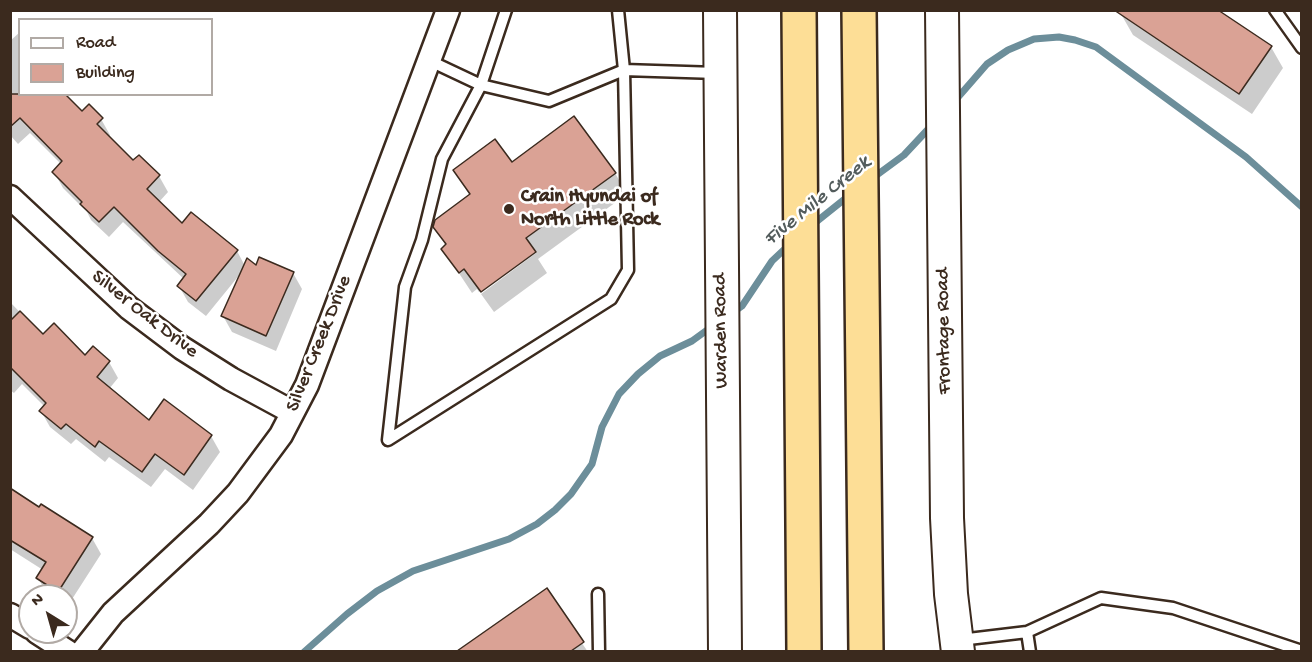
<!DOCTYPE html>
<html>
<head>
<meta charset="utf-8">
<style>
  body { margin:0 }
  #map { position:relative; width:1312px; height:662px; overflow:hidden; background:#fff; font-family:"Gochi Hand",sans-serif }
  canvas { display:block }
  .frame { position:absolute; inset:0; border:12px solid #3b2a1e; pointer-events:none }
  .legend { position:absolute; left:18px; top:18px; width:195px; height:78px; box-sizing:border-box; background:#fff; border:2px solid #b1aaa5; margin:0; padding:8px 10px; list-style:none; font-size:18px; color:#3b2a1e }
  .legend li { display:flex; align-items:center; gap:12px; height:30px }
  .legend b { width:30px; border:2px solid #b1aaa5 }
  .north { position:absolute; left:18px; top:584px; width:60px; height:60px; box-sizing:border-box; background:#fff; border:2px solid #b1aaa5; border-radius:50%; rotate:323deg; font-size:16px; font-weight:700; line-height:24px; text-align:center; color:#3b2a1e }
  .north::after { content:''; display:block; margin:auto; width:21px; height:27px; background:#3b2a1e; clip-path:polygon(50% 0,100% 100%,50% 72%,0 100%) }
</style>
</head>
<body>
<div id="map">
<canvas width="1312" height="662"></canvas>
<div class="frame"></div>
<ul class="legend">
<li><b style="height:8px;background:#fff"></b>Road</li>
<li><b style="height:16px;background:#daa295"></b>Building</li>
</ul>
<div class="north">N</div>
</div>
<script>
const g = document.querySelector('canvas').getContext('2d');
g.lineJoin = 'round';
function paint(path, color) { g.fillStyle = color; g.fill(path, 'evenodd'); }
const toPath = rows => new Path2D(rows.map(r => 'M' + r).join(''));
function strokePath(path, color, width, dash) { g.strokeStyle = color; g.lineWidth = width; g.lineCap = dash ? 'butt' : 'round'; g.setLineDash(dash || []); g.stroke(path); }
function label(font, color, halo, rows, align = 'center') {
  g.font = font + ' "Gochi Hand",sans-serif'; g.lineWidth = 5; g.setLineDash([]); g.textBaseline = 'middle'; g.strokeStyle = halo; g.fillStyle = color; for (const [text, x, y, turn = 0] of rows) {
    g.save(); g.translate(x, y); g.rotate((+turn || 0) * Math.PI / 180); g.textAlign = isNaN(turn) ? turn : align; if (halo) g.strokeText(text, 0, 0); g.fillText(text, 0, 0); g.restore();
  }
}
const shadow = toPath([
  [1121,14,1271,47,1283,68,1252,114,1133,35],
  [20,32,20,94,101,119,110,135,108,138,133,163,139,157,159,176,168,192,159,202,182,225,237,251,245,266,293,273,302,289,276,351,232,332,223,316,241,273,206,316,188,302,179,286,184,279,123,222,109,237,91,220,87,212,63,188,54,172,61,164,30,133,18,144,10,135,10,41],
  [512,164,615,173,627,194,538,259,547,273,494,312,481,294,536,253,536,250,479,292,477,289,472,293,443,249,446,246,435,227,470,196,455,170],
  [10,302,43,336,86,357,109,362,118,378,109,389,149,422,165,401,211,436,220,452,193,490,165,469,151,487,109,457,105,462,76,439,71,444,50,427,41,411,45,407,22,384,14,393,10,390],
  [10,490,40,510,92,538,101,554,67,607,66,596,50,596,47,594,38,578,43,570,10,549],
  [546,590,588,652,459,652]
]);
const stream = toPath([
  [953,103,987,64,1008,50,1034,39,1059,37,1075,40,1096,47,1246,157,1302,207],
  [870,180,904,155,933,124],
  [811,226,851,194],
  [731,314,742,306,772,261,789,245],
  [304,652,347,614,377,591,413,571,509,539,537,524,555,510,571,494,592,464,602,427,619,394,638,374,660,356,692,341,714,325]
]);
const building = toPath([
  [1114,10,1218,10,1272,46,1239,94,1114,10],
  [10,94,65,94,82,111,89,104,103,118,97,124,133,160,139,155,160,175,147,189,182,223,191,212,238,250,196,301,177,286,186,274,158,251,114,207,99,222,80,204,82,202,52,172,62,161,20,118,10,127,10,94],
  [574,116,616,173,526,238,536,252,481,292,464,269,459,273,441,249,446,244,433,227,435,220,470,194,453,170,495,139,512,162,574,116],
  [259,257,294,272,266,336,221,316,247,258,256,265,259,257],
  [20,311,43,334,54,323,85,355,93,346,110,361,97,377,149,420,164,399,212,435,184,475,155,454,142,472,99,441,95,447,66,424,61,429,39,411,46,403,10,367,10,321,20,311],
  [10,488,39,507,41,504,93,537,58,592,36,578,46,562,10,540,10,488],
  [547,588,584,642,571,651,457,651,547,588]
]);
const service = toPath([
  [506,10,481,85,549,101,624,70,618,10],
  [1275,10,1302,48],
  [428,60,481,85,442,159,422,240,405,287,388,440,611,299,628,270,624,70,717,73],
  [598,594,599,652],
  [1027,632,1101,598,1173,608,1302,651],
  [960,640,1027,632,1030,652]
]);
const minor = toPath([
  [10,197,129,308,182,348,231,379,292,412],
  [10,615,30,627],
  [37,632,68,652],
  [82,652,113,613,209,524,238,493,281,435,307,385,448,10]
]);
const secondary = toPath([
  [720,10,725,652],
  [942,10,947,518,951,594,958,652]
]);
const motorway = toPath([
  [799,10,804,652],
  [859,10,866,652]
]);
const markers = [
  [509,209,6,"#3b2a1e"]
];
const poiNames = [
  ["Crain Hyundai of",521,198],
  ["North Little Rock",521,221]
];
const streetNames = [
  ["Silver Oak Drive",144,315,38],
  ["Warden Road",722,331,-91],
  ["Frontage Road",945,331,-91],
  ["Silver Creek Drive",320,344,-68]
];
const waterNames = [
  ["Five Mile Creek",818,202,-39]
];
paint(shadow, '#0003');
strokePath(stream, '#6c8e9a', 7);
paint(building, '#daa295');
strokePath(building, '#3b2a1e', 1.5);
strokePath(service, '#3b2a1e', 15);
strokePath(minor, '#3b2a1e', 27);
strokePath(secondary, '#3b2a1e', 36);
strokePath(motorway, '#3b2a1e', 38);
strokePath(service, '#fff', 10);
strokePath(minor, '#fff', 22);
strokePath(secondary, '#fff', 32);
strokePath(motorway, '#fdde96', 33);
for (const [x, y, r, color] of markers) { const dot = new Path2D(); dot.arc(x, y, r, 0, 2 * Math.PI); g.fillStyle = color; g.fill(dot); strokePath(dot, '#fff', 2); }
label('bold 20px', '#3b2a1e', '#fff', poiNames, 'left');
label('20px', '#3b2a1e', '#fff', streetNames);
label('italic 21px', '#535c5c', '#fff', waterNames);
</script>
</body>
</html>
